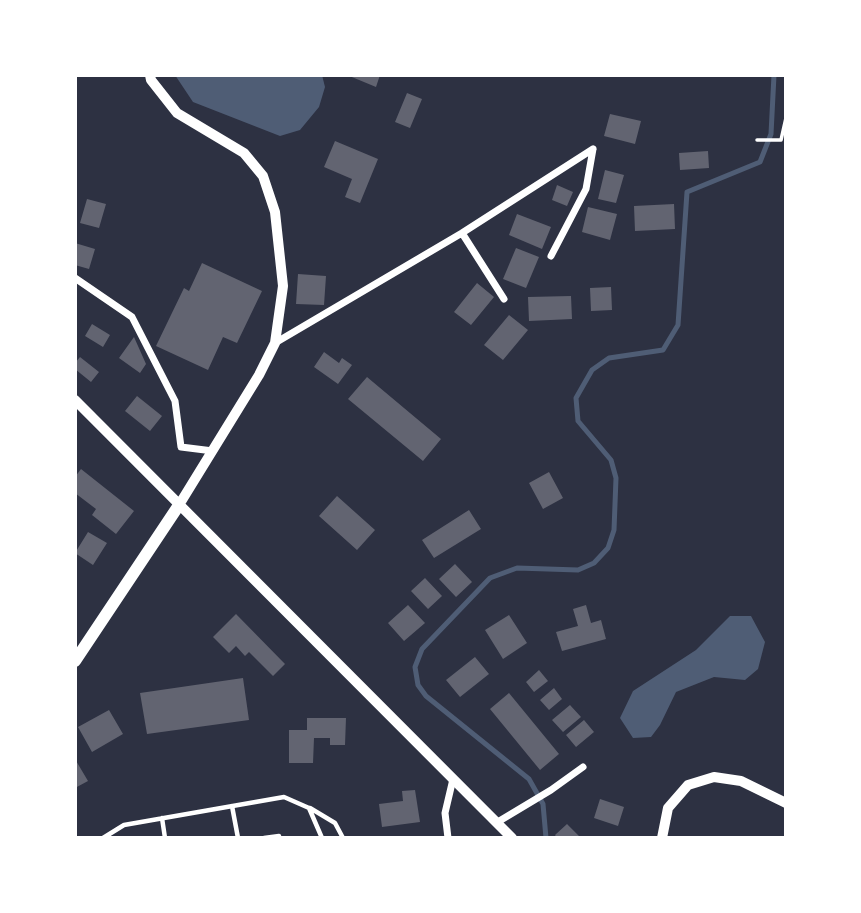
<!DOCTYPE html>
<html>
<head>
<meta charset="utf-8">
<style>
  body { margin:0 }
  #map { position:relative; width:861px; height:913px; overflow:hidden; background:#2d3142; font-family:"Sofia Sans Condensed",sans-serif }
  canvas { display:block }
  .frame { position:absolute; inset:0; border:77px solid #fff; pointer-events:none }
</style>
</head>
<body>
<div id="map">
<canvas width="861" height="913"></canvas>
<div class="frame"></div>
</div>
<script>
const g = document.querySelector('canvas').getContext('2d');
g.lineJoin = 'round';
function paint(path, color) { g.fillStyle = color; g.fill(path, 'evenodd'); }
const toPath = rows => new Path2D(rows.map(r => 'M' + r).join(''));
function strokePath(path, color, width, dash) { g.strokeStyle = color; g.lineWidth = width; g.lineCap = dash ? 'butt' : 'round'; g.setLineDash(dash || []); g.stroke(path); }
const water = toPath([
  [175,75,322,75,325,87,319,107,300,130,280,136,193,102],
  [730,616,751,616,765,642,758,669,745,680,714,677,676,692,660,725,651,737,633,738,620,718,633,691,696,650]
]);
const stream = toPath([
  [546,838,543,804,529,779,426,696,418,685,415,667,422,649,490,578,517,568,578,570,594,563,608,548,614,530,616,478,611,460,578,421,576,398,592,370,609,358,663,350,678,325,687,192,760,162,771,134,774,75]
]);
const building = toPath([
  [347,75,380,75,376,87],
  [407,93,422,99,410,128,395,122],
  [610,114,641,121,635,144,604,136],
  [335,141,378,159,360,203,345,197,352,179,324,167],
  [708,151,709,168,680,170,679,153],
  [605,170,624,175,616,203,598,199],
  [557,185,573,192,567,206,552,200],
  [87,199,106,204,99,228,80,223],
  [674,204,675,229,635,231,634,206],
  [588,207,617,214,610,240,582,232],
  [517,214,551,227,542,249,509,235],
  [75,243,95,249,89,269,75,265],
  [516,248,539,257,526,288,503,279],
  [202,263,262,291,237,343,223,337,208,370,156,346,184,288,189,291],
  [298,274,326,276,324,305,296,304],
  [477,283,494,297,471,325,454,312],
  [611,287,612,310,591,311,590,288],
  [571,296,572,319,529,321,528,297],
  [509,315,528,330,503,360,484,345],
  [92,324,110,335,103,347,85,336],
  [134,337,146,364,140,373,119,358],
  [324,352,339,363,342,358,352,365,338,384,314,367],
  [80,357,99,372,91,382,75,369,75,363],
  [367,377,441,439,423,461,348,399],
  [137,396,162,416,150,431,125,411],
  [81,469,134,511,116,534,92,515,96,509,75,493,75,477],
  [549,472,563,498,543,509,529,483],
  [337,496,375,530,357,550,319,516],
  [469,510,481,529,434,558,422,540],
  [88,532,107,543,93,565,75,553],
  [455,564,472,582,456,597,439,579],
  [425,578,442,596,428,609,411,591],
  [408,605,425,623,404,641,388,623],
  [586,605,591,623,601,620,606,639,562,651,556,632,578,626,573,609],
  [236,614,285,664,273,676,249,652,245,656,236,646,229,653,213,637],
  [509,615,527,643,503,659,485,630],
  [475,657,489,674,460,697,446,680],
  [539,670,548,681,534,692,526,682],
  [243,678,249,720,147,734,140,693],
  [554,688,562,699,549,710,540,700],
  [509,693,559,754,540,770,490,709],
  [570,705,581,717,563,732,552,720],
  [109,710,123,734,92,752,78,727],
  [307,718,346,718,345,745,330,745,330,738,314,738,313,763,289,763,289,730,307,730],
  [584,720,594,732,576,747,566,735],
  [75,759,88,781,75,788],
  [415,790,420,822,382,827,379,804,403,801,402,791],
  [600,799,624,807,618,826,594,818],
  [567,824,581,838,557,838,555,835]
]);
const path = toPath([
  [757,140,781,140,786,118]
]);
const service = toPath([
  [232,806,238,838],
  [310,808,335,823,343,838],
  [162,818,165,838],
  [103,838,124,825,284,797,309,808,322,838],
  [264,838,279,836,279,838]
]);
const minor = toPath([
  [462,233,504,299],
  [551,256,586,189,593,149],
  [75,278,132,317,175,401,181,447,213,451],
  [275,343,462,233,593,149],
  [496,823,551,790,583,767],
  [448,838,445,813,453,779]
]);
const tertiary = toPath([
  [150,75,151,80,177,113,244,153,263,176,275,212,283,286,275,343,259,375,179,505],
  [75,400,512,838],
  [662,838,668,808,688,785,714,777,741,781,786,803]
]);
const secondary = toPath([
  [75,661,179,505]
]);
paint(water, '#4f5d75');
strokePath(stream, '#4f5d75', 5);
paint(building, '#626471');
strokePath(path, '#fff', 3.5);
strokePath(service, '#fff', 4.5);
strokePath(minor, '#fff', 7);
strokePath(tertiary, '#fff', 10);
strokePath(secondary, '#fff', 12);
</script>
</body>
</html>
